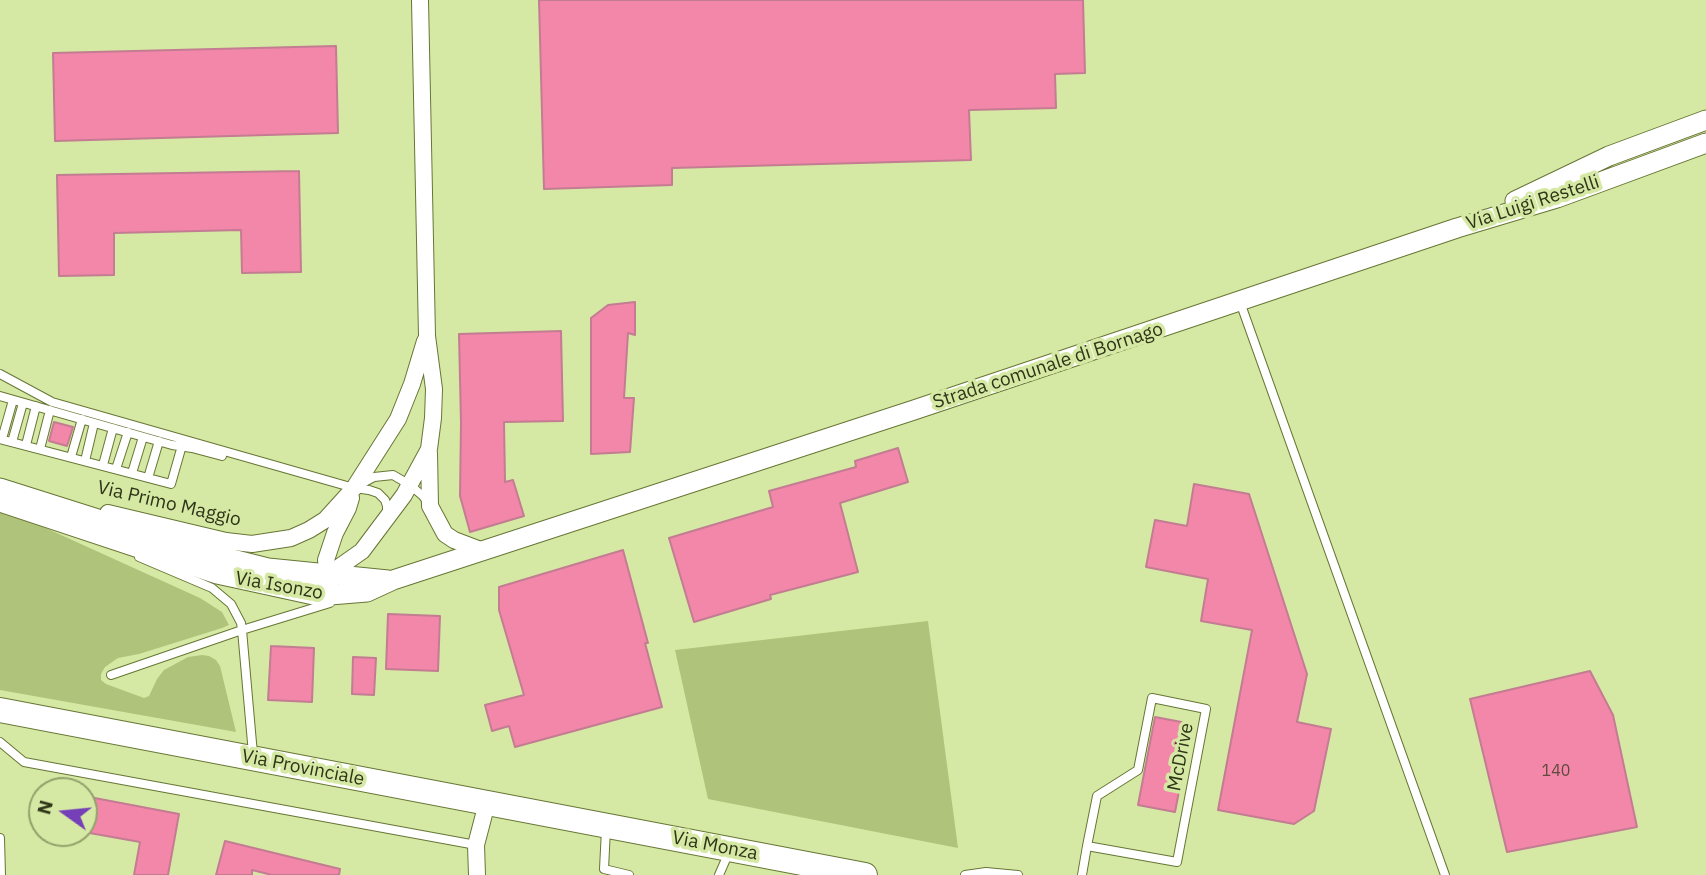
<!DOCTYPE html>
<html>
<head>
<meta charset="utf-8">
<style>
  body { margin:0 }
  #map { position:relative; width:1706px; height:875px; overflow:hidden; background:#d6e9a4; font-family:"IBM Plex Sans",sans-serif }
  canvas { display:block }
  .north { position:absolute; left:28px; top:777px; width:70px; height:70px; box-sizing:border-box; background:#d6e9a4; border:2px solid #93a16c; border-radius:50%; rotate:285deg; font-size:19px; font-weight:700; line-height:28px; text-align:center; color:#2e3519 }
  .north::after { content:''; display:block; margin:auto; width:24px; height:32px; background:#7540b7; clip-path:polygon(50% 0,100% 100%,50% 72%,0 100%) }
</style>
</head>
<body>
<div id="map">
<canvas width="1706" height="875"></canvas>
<div class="north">N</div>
</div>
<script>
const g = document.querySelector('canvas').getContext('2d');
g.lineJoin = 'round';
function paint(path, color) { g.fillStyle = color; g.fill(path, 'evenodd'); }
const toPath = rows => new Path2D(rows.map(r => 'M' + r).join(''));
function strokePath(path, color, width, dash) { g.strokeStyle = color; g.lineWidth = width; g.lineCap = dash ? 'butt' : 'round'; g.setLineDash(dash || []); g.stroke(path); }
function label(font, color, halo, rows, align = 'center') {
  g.font = font + ' "IBM Plex Sans",sans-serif'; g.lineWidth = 7; g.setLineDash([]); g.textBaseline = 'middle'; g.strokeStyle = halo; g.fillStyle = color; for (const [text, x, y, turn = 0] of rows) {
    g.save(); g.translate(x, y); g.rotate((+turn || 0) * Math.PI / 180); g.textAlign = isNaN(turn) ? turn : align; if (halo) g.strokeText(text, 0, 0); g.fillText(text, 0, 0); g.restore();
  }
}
const green = toPath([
  [0,511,28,520,200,598,222,612,229,625,222,628,139,654,118,658,105,667,101,674,101,680,106,684,144,698,149,696,157,679,164,670,188,657,202,655,209,656,216,660,220,666,236,732,0,690],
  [928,621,958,848,708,799,675,650]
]);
const building = toPath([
  [539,0,1083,0,1085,73,1055,74,1056,108,969,110,971,160,672,168,672,185,544,189,539,0],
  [336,46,338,133,55,141,53,53,336,46],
  [299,171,301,272,242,273,241,230,114,233,114,275,59,276,57,175,299,171],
  [635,302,635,335,628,333,624,398,634,398,630,452,591,454,591,318,608,305,635,302],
  [561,331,563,421,504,422,505,482,513,480,524,516,470,532,460,496,461,423,459,334,561,331],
  [54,422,73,427,67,446,49,441,54,422],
  [898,448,908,482,840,503,858,572,770,595,771,599,694,622,669,538,773,507,769,491,856,467,855,461,898,448],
  [1194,484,1249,494,1307,674,1297,722,1331,729,1314,811,1294,824,1218,810,1252,630,1201,621,1208,579,1146,567,1155,520,1187,526,1194,484],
  [623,550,648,643,645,643,662,707,515,747,509,726,492,731,485,705,524,695,499,610,499,587,623,550],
  [388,614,440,616,438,671,386,669,388,614],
  [271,646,314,648,312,702,268,700,271,646],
  [353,657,376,658,374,695,352,694,353,657],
  [1590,671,1613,715,1637,827,1507,852,1470,699,1590,671],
  [1155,717,1192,724,1175,812,1138,805,1155,717],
  [84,796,179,814,168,875,134,875,140,842,84,832,84,796],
  [225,841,340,869,339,875,272,875,252,870,252,875,216,875,225,841]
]);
const service = toPath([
  [1240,302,1445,875],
  [0,374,52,402,354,488,369,490,378,493,385,500,387,506,387,516],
  [0,396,172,445,192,448,222,456],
  [0,439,171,484,183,442],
  [2,439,13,400],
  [12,442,23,403],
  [26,445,36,406],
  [40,449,50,410],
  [71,457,82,419],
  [85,461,94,423],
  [103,465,113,428],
  [116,469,128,432],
  [132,473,143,437],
  [148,478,159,441],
  [359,485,374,477,393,475,410,485,423,496,428,503],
  [139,557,212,588,231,604,241,623,242,630,330,603],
  [111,675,242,630,253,754],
  [0,742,24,762,476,845],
  [606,829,604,869,629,875],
  [0,838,1,875],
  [719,875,729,852],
  [965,875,986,872,1018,875],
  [1082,875,1087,846,1097,796,1138,770,1152,698,1206,709,1177,862,1087,846]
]);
const minor = toPath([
  [429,453,430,506,445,534,454,540,483,551],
  [108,513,226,541,252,544,291,538,309,530,325,520,354,488,398,419,412,384,425,341],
  [331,581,328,574,326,560,335,533,348,508,351,498],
  [286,582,312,584,318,582,362,551,404,495,429,449,433,418,434,389,427,336,420,0],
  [477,875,476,845,487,803]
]);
const tertiary = toPath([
  [1515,201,1609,156,1706,120],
  [0,488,196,550,268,568,388,580],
  [0,502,217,574,318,596,367,592,393,580,914,410,1457,228,1557,198,1706,143]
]);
const primary = toPath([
  [0,710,865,875]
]);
const numberNames = [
  ["140",1556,771]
];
const streetNames = [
  ["Via Luigi Restelli",1533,203,-18],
  ["Strada comunale di Bornago",1048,366,-18],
  ["Via Primo Maggio",169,504,13],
  ["Via Isonzo",279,586,10],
  ["McDrive",1181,757,-79],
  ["Via Provinciale",303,768,11],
  ["Via Monza",715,846,11]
];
paint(green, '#b0c37a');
paint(building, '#f287a9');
strokePath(building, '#c37c91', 2);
strokePath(service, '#677635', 10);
strokePath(minor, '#677635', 18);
strokePath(tertiary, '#677635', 21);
strokePath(primary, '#677635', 26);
strokePath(service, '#fff', 8);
strokePath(minor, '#fff', 16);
strokePath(tertiary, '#fff', 19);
strokePath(primary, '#fff', 24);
label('16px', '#5f4a3d', null, numberNames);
label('19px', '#2e3519', '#d6e9a4', streetNames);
</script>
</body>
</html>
